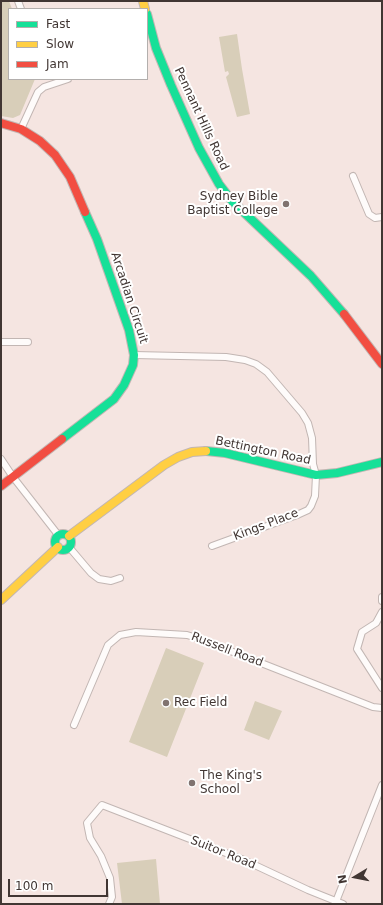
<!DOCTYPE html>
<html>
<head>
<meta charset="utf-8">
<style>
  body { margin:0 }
  #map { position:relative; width:383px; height:905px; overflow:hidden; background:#f5e5e1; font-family:"DejaVu Sans",sans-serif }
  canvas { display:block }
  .frame { position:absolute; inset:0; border:2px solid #413633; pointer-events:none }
  .legend { position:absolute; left:8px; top:8px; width:140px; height:72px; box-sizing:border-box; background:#fff; border:1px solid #b3afad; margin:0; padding:5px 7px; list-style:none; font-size:12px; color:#413633 }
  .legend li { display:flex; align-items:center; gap:8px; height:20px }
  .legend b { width:20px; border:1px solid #b3afad }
  .north { position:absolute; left:335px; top:857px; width:40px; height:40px; -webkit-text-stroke:3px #fff; paint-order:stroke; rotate:260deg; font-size:11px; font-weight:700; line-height:16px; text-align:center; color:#413633 }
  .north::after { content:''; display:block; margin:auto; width:14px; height:18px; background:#413633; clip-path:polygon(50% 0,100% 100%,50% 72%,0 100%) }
  .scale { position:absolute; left:8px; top:879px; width:100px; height:18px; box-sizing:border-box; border:2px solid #413633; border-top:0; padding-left:5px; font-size:12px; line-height:14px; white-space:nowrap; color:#413633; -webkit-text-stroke:3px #fff; paint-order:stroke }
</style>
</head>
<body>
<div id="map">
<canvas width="383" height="905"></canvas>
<div class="frame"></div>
<ul class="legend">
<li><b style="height:5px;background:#16e098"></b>Fast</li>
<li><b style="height:5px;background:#ffcf43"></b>Slow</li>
<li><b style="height:5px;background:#f24e42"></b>Jam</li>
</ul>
<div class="north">N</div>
<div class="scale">100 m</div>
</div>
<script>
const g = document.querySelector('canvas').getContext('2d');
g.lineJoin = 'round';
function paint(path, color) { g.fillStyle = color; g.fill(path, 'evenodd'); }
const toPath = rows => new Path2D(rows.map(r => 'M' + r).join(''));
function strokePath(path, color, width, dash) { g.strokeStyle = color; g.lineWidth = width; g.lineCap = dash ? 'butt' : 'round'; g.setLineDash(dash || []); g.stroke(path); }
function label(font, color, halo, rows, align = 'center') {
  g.font = font + ' "DejaVu Sans",sans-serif'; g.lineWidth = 4; g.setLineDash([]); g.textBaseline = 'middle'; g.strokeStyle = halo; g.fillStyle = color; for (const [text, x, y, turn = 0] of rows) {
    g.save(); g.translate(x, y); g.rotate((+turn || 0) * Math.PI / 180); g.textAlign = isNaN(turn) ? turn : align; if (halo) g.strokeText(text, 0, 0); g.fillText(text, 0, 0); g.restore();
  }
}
const green = toPath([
  [1,1,9,1,12,9,9,9,9,79,35,79,20,115,13,118,1,116],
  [237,34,242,69,250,114,237,117,226,77,229,74,228,71,225,72,219,37],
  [166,648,204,663,167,757,129,742],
  [255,701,282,711,269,740,244,730],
  [156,859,160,904,122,904,117,863]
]);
const street = toPath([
  [18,1,21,9],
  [21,129,38,92,44,87,68,79],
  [353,176,369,214,375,218,382,217],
  [1,342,28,342],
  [134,355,226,357,245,360,256,364,267,372,302,413,308,423,312,438,313,464,316,475,315,496,311,506,308,510,297,515,212,546],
  [1,459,13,477,59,536],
  [69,547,91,573,99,579,111,581,120,578],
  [382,597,382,601],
  [382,612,376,623,362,632,357,649,382,688],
  [74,725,108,645,120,635,136,632,187,635,200,639,373,707,382,708],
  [109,904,112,897,110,878,101,856,90,838,87,823,102,805,244,860,308,890,343,904],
  [335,904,382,785]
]);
const fast = toPath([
  [147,14,156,48,171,85,199,148,219,184,232,201,311,276,344,314],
  [62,439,114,399,124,385,133,365,134,355,129,330,97,239,85,212],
  [206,451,225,453,316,475,337,473,382,462],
  '55 542a8 8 0 1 1 16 0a8 8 0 1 1-16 0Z'
]);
const slow = toPath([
  [143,1,145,9],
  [69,536,164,465,178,457,192,452,206,451],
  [1,600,58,547]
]);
const jam = toPath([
  [1,123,21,129,40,141,55,155,70,177,85,212],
  [344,314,382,364],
  [1,486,62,439]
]);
const markers = [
  [286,204,4,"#807370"],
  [166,703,4,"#807370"],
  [192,783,4,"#807370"]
];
const streetNames = [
  ["Pennant Hills Road",201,119,65],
  ["Arcadian Circuit",129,298,72],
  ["Bettington Road",263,451,12],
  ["Kings Place",266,525,-21],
  ["Russell Road",227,650,21],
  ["Suitor Road",223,853,22]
];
const poiNames = [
  ["Sydney Bible",278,197,"right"],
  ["Baptist College",278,211,"right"],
  ["Rec Field",174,703],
  ["The King's",200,776],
  ["School",200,790]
];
paint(green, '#d8ceb9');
strokePath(street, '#c2b6b3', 8);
strokePath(fast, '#c2b6b3', 10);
strokePath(slow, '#c2b6b3', 10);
strokePath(jam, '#c2b6b3', 10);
strokePath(street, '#fefbfa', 6);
strokePath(fast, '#16e098', 8);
strokePath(slow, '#ffcf43', 8);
strokePath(jam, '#f24e42', 8);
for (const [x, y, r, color] of markers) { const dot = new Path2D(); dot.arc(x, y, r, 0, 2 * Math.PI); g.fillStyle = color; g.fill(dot); strokePath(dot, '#fff', 1.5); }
label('12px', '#413633', '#fff', streetNames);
label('12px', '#413633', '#fff', poiNames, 'left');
</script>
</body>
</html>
